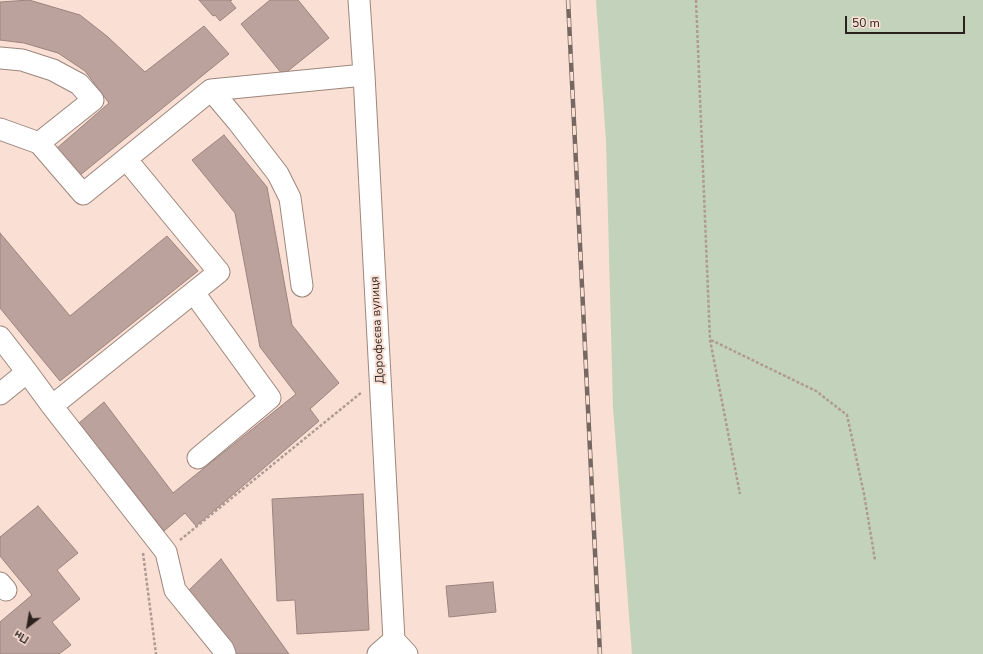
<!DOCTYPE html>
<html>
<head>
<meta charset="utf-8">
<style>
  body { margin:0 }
  #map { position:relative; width:983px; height:654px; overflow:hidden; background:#f9dfd4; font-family:"Nunito Sans",sans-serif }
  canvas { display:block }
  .north { position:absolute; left:8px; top:606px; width:40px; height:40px; -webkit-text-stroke:3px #f9dfd4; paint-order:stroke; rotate:211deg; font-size:11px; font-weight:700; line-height:16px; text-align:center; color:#2b211e }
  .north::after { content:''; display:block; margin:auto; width:14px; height:18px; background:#2b211e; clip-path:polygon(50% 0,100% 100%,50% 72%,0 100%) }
  .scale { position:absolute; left:845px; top:16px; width:120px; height:18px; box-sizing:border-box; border:2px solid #2b211e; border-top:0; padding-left:5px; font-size:12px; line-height:14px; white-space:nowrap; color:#2b211e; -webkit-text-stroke:3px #f9dfd4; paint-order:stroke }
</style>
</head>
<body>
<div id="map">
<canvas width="983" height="654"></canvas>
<div class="north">Пн</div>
<div class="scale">50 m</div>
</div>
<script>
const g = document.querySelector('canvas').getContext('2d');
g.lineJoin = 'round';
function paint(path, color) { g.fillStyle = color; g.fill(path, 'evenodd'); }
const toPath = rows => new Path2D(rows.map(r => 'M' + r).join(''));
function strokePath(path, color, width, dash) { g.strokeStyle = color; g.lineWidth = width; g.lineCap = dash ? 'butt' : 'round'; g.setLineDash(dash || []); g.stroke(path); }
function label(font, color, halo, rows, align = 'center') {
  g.font = font + ' "Nunito Sans",sans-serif'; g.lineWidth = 4; g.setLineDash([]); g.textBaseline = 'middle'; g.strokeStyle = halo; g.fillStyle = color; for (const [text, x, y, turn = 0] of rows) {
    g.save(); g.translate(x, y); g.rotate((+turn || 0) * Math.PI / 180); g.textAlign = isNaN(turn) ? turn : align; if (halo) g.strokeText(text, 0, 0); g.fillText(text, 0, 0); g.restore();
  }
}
const green = toPath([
  [596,0,983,0,983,654,632,654,613,407,606,140]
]);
const building = toPath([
  [29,0,80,15,108,37,145,72,204,26,229,54,79,176,56,149,109,103,85,71,58,53,24,43,0,40,0,2,29,0],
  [199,0,232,0,230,1,236,8,220,21,215,15,213,16,199,0],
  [270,0,298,0,329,38,283,75,241,24,270,0],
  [224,135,267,187,292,325,339,383,310,409,319,421,196,526,185,513,164,531,79,423,104,402,173,493,296,394,260,347,235,213,192,160,224,135],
  [0,233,70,316,167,236,198,271,60,381,0,308,0,233],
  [363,494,369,630,297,634,295,600,277,601,272,499,363,494],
  [38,506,78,553,57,570,80,599,52,622,71,645,59,654,0,654,0,622,32,595,0,556,0,537,38,506],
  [221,559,289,654,231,654,188,591,221,559],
  [493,582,496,612,449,617,446,586,493,582]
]);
const path = toPath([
  [696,0,710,340,740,494],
  [711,340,816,391,847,415,864,494,875,560],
  [180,540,362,392],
  [143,553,156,654]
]);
const minor = toPath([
  [359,0,364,75,394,640,407,654],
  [0,58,22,60,53,70,79,84,93,100,39,143],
  [211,90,364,75],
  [0,129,39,143,83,194,126,159,219,272,52,406,27,372],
  [126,159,211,90,238,122,278,174,290,198,302,286],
  [194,293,270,398,198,458],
  [0,337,27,372,0,394],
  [52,406,166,552,175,590,223,649,225,654],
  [0,583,6,590],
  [378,654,394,640]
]);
const rail = toPath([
  [568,0,600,654]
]);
const streetNames = [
  ["Дорофєєва вулиця",378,330,-93]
];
paint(green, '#c3d2ba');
paint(building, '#bca29c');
strokePath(building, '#9c837d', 1);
strokePath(minor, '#9d867c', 23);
strokePath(path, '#af9b93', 2.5, [3, 2]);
strokePath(minor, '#fff', 21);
strokePath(rail, '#776761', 4.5);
strokePath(rail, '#f9dfd4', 3, [9]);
label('12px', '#2b211e', '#f9dfd4', streetNames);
</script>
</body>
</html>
